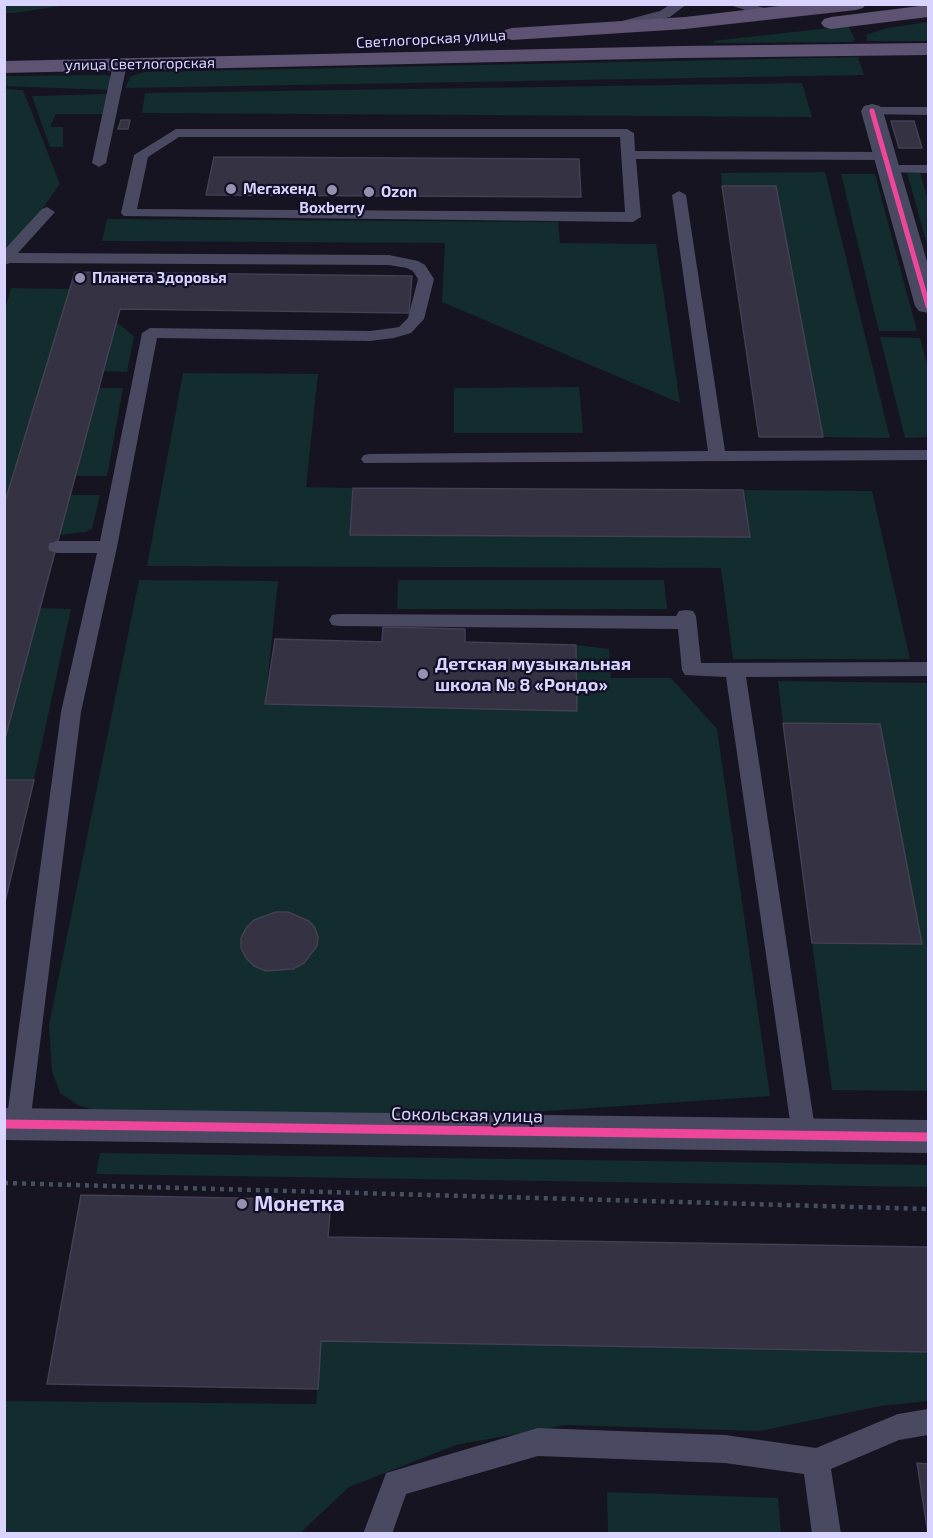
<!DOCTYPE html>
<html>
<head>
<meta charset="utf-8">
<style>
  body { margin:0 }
  #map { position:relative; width:933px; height:1538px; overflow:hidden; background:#161421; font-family:"Exo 2",sans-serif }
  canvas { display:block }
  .frame { position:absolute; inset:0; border:6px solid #d9d4ff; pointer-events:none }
</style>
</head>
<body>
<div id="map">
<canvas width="933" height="1538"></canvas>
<div class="frame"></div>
</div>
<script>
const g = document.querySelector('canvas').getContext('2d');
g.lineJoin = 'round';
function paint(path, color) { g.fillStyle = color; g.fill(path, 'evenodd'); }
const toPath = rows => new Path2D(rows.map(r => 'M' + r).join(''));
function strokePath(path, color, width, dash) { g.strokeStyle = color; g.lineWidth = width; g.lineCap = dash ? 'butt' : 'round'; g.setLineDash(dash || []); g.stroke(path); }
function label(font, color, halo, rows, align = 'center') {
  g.font = font + ' "Exo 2",sans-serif'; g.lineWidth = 4.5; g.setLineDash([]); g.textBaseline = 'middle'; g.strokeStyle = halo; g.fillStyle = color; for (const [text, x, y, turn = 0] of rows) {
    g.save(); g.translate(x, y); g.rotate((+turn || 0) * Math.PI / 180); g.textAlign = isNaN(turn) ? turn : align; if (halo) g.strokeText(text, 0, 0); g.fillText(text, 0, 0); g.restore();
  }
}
const green = toPath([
  [5,4,67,4,67,5,15,13,5,13],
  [928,22,928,41,867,41,866,35,887,28],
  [848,26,855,39,852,42,715,43,712,41],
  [858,57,864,75,125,88,131,76,145,72],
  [107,75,112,77,109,90,5,86,5,76],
  [802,83,812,117,142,113,145,93],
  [4,89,23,90,60,184,33,222,5,248],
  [107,94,105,114,56,114,50,127,63,127,63,147,50,147,32,96],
  [825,172,890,438,823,437,776,187,722,186,721,173],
  [907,173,920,173,928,200,928,248],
  [841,174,875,174,917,331,879,331],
  [107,219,558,222,560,243,656,244,680,403,442,302,445,243,102,241],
  [11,288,70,289,5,505,5,309],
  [116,322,134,336,127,372,103,371],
  [880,337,920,338,928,367,928,437,905,438],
  [183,373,318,374,306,487,353,488,350,535,750,537,743,490,872,491,910,659,733,659,721,568,147,566],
  [579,387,583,433,454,433,454,388],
  [99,388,123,388,107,476,76,476],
  [70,495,100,495,93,525,92,529,85,532,59,535],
  [139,580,278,581,265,704,577,711,576,645,609,649,611,678,671,678,717,729,770,1096,503,1114,100,1112,78,1105,60,1093,52,1071,49,1025],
  [398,580,664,580,667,609,397,609],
  [40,608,71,609,34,780,5,780,5,743],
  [778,681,928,683,928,1091,832,1090,812,943,922,944,880,725,783,723],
  [100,1153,928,1165,928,1187,96,1174],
  [321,1341,928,1352,928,1401,880,1406,760,1431,565,1425,456,1445,349,1487,300,1533,5,1534,5,1401,316,1404],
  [607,1492,778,1498,781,1533,608,1533]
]);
const building = toPath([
  [121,120,130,120,128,129,118,129,121,120],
  [891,121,914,121,922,148,899,148,891,121],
  [214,157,579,159,581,197,206,195,214,157],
  [722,186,776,186,823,437,759,437,722,186],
  [75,272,412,276,409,313,120,309,4,743,4,505,75,272],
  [353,488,743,490,750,537,350,535,353,488],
  [383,627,465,629,465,642,576,645,577,711,265,704,275,639,382,642,383,627],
  [783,723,880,724,922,944,812,943,783,723],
  [4,780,34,780,5,902,4,902,4,780],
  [276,912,288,912,309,921,315,928,318,937,317,946,304,963,293,969,266,971,254,966,246,958,241,948,241,938,246,928,254,920,276,912],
  [81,1195,331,1200,328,1237,928,1247,928,1352,321,1341,318,1389,47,1384,81,1195],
  [917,1463,928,1464,928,1534,917,1463]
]);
const path = toPath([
  [4,1183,928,1209]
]);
const service = toPath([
  [671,4,687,4,670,17,623,29,616,25,618,22,660,11,671,4],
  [727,4,750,4,775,11,777,14,770,18,727,4],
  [120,60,127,64,106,163,99,167,92,163,113,64,120,60],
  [872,107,928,107,928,115,867,114,865,111,872,107],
  [176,129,627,129,634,133,635,151,885,152,892,156,885,160,636,159,641,217,633,222,124,216,121,213,134,155,176,129],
  [179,137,620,137,625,212,137,209,148,157,179,137],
  [889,165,928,165,928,173,884,172,882,169,889,165],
  [679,191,686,195,725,451,928,450,928,460,364,463,361,459,364,455,370,454,708,451,672,195,679,191],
  [47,207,55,212,18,253,389,255,418,261,425,265,434,279,424,319,411,333,394,338,370,341,157,338,117,547,81,712,30,1124,27,1131,18,1134,9,1131,6,1124,61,712,97,553,57,553,50,551,48,547,50,543,57,541,100,541,142,333,150,328,370,331,393,328,399,327,408,318,418,279,413,271,407,268,389,265,10,263,4,265,4,250,42,209,47,207],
  [686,610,693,611,696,616,701,663,928,662,928,676,746,677,816,1135,813,1142,804,1146,795,1142,792,1135,726,677,685,675,682,670,678,629,339,626,332,625,329,620,332,615,339,614,676,616,679,611,686,610],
  [928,1409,928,1435,899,1440,831,1469,841,1534,812,1534,804,1474,725,1463,538,1456,406,1494,392,1534,363,1534,386,1473,538,1428,725,1435,816,1448,898,1414,928,1409]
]);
const minor = toPath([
  [872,104,880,106,883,111,928,265,928,313,919,311,915,306,861,111,864,106,872,104],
  [4,1108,928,1120,928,1153,4,1140,4,1108]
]);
const primary = toPath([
  [796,4,866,4,863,8,856,10,685,29,512,40,505,38,502,34,505,30,512,28,685,17,796,4],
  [928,5,928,17,831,29,824,27,821,23,824,19,831,17,928,5],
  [928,43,928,55,681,58,4,73,4,61,681,46,928,43]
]);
const cyclewayFar1 = toPath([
  [872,111,928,306]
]);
const cycleway = toPath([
  [4,1124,928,1137]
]);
const markers = [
  [231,189,6,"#9591b1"],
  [332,190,6,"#9591b1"],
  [369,192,6,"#9591b1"],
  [80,278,6,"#9591b1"],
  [423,674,6,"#9591b1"],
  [242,1204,6,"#9591b1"]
];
const farStreetnames = [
  ["Светлогорская улица",431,39,-3],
  ["улица Светлогорская",140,64,-1]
];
const farPoinames = [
  ["Мегахенд",243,189],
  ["Ozon",381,192],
  ["Boxberry",332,208,"center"],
  ["Планета Здоровья",92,278]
];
const poiNames = [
  ["Детская музыкальная",435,664],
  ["школа № 8 «Рондо»",435,685]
];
const streetNames = [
  ["Сокольская улица",467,1115,1]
];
const nearPoinames = [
  ["Монетка",254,1204]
];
paint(green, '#132c2d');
paint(building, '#343243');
strokePath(building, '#433f54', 1.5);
strokePath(path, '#44505f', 4.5, [4, 5]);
paint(service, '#4a4962');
paint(minor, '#4a4962');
paint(primary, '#5e5373');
strokePath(cyclewayFar1, '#ed469a', 5);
strokePath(cycleway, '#ed469a', 9);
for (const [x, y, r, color] of markers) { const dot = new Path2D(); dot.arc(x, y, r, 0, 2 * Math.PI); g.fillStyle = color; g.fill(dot); strokePath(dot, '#130f26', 2); }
label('15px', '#d9d4ff', '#130f26', farStreetnames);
label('bold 15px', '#d9d4ff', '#130f26', farPoinames, 'left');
label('bold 18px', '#d9d4ff', '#130f26', poiNames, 'left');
label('18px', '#d9d4ff', '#130f26', streetNames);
label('bold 21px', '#d9d4ff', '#130f26', nearPoinames, 'left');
</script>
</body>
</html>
